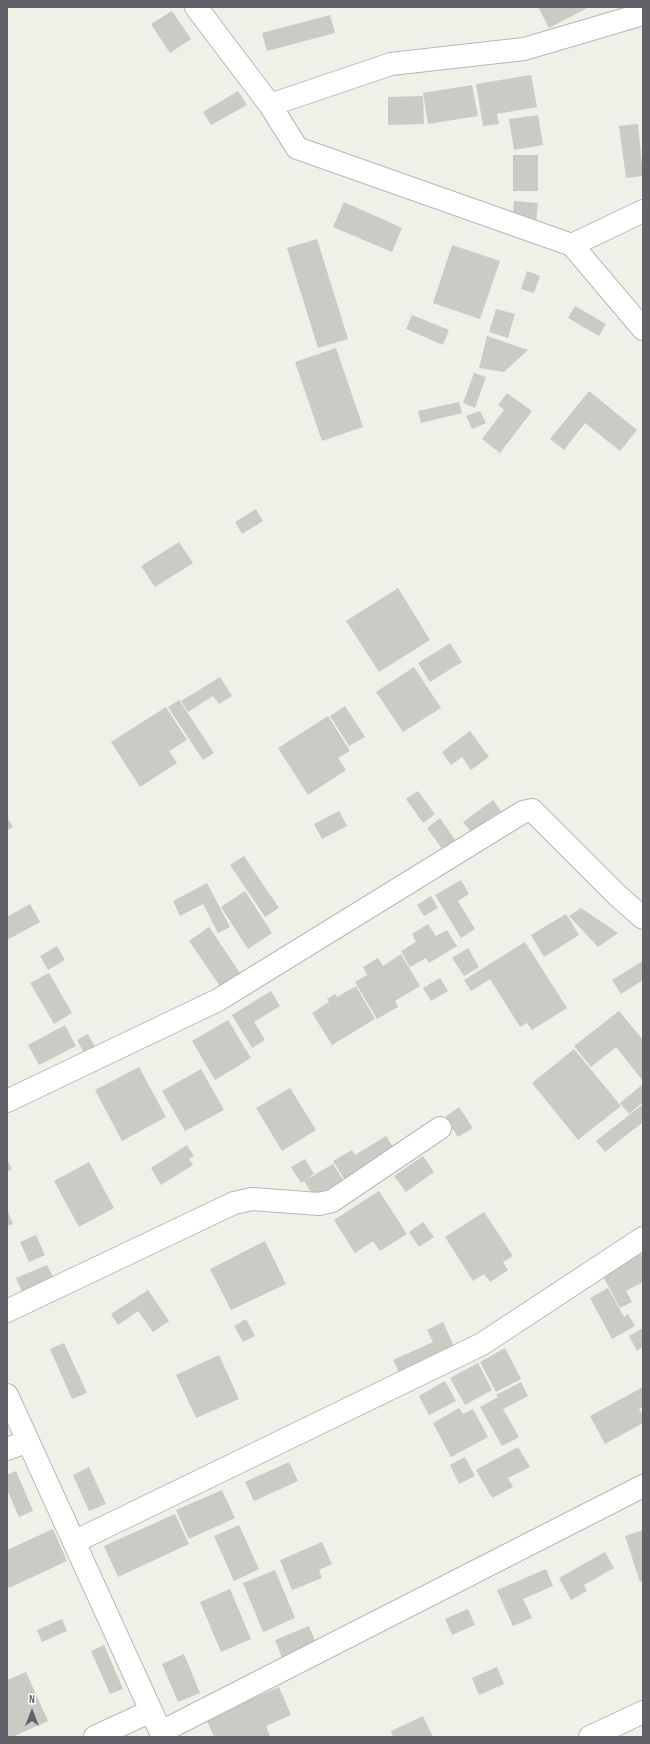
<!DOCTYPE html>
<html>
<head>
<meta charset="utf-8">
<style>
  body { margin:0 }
  #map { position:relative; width:650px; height:1744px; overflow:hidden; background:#f0efe8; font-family:"Sofia Sans Condensed",sans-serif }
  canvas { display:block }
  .frame { position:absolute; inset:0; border:8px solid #606267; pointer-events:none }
  .north { position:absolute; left:12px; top:1692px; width:40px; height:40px; -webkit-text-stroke:3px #fff; paint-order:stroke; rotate:0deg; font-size:11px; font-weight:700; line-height:16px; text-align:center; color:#606267 }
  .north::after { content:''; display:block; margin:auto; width:14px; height:18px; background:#606267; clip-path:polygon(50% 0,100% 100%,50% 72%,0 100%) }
</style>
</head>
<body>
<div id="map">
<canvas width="650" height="1744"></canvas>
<div class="frame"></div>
<div class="north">N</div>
</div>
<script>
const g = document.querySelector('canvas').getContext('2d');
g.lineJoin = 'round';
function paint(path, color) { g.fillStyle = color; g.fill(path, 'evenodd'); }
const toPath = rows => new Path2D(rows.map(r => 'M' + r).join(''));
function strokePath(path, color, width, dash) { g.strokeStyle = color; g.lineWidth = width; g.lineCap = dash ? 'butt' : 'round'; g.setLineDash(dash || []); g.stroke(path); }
const building = toPath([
  [538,7,589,7,549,28],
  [172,11,191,39,170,53,151,24],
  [330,15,335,33,267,51,262,33],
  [531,75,537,107,497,114,499,124,483,126,476,84],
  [472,85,478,116,428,124,423,93],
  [238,91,247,105,211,125,203,112],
  [423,96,424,124,388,125,388,97],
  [538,115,543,145,514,150,509,119],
  [638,124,643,176,626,178,619,126],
  [513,155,538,155,538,191,513,191],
  [514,201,538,203,536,223,512,221],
  [344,202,402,228,392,252,333,227],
  [317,239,348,339,318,348,287,248],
  [452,245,500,261,480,319,433,303],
  [527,271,540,276,534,293,521,289],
  [575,306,606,324,599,336,568,318],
  [496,309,515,314,508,338,489,332],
  [412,315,449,330,443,345,406,329],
  [487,336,528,350,504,372,479,368],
  [336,348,363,427,322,441,295,362],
  [474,373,486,377,475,408,463,403],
  [589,391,637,430,620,451,585,423,564,450,550,439],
  [507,393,532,411,500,453,482,439,504,410,498,405],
  [459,402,462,413,421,423,418,411],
  [480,411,486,423,472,429,466,416],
  [256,509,263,521,242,534,235,522],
  [179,542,193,563,155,587,141,566],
  [398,588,430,640,379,672,346,621],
  [450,643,462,662,430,682,418,663],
  [414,667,441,708,403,732,376,692],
  [220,677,232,696,219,704,213,696,188,712,181,701],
  [179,700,214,753,203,760,168,707],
  [345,706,365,737,349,746,330,716],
  [166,707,187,740,169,751,177,763,140,787,111,742],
  [328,716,350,751,338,758,346,770,308,795,278,748],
  [470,731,489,757,471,770,462,757,451,765,442,752],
  [418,791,435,814,423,823,406,799],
  [493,800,501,811,471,832,463,822],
  [339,811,347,826,322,839,314,824],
  [7,817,13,827,7,830],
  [440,818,458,844,445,853,427,828],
  [244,856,279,908,265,917,230,865],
  [461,880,469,894,458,901,475,929,461,938,435,895],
  [207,883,230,927,218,933,203,904,180,916,173,901],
  [245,891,272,933,248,949,221,907],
  [431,896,438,908,424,916,417,905],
  [30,904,40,922,7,940,7,917],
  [581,908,618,933,598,947,569,916],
  [566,914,579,935,544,957,531,935],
  [428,924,436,936,447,930,457,946,429,963,426,958,410,967,401,951,416,942,412,934],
  [209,927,242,976,222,989,189,941],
  [525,942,567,1008,532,1030,527,1023,520,1027,490,979,471,991,464,980],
  [57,946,65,960,48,970,40,956],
  [468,948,479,967,464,976,452,958],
  [401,954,420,986,395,1001,398,1007,377,1019,355,982,367,975,363,967,378,958,383,966],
  [643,961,643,980,621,994,612,980],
  [49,973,72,1013,54,1024,30,983],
  [440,978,448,991,431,1001,423,988],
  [356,986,375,1019,332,1045,312,1013,329,1002,327,999,335,994,337,997],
  [271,991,280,1006,254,1022,265,1040,252,1048,232,1015],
  [619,1011,643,1040,643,1081,616,1047,591,1067,574,1046],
  [228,1020,251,1058,215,1080,192,1041],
  [65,1025,76,1046,39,1065,28,1045],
  [88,1034,97,1051,86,1057,77,1040],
  [574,1049,621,1106,578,1140,532,1083],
  [139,1067,166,1117,122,1141,95,1090],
  [201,1069,224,1110,185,1131,162,1091],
  [643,1084,643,1102,629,1114,620,1103],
  [290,1088,316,1130,282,1151,256,1108],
  [643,1104,643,1122,605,1152,596,1141],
  [459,1107,473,1128,458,1137,445,1117],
  [386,1136,398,1155,348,1185,333,1161,352,1150,355,1155],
  [187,1145,194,1156,189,1159,193,1165,161,1185,151,1168],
  [423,1156,434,1172,406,1192,394,1176],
  [305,1159,314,1174,301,1183,291,1167],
  [7,1160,12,1169,7,1172],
  [89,1162,114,1208,79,1227,54,1181],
  [333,1164,345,1183,316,1200,304,1181],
  [379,1191,407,1234,380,1251,373,1241,355,1253,334,1220],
  [7,1209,13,1224,7,1226],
  [484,1212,513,1256,503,1262,508,1270,490,1282,484,1274,473,1281,445,1237],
  [423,1222,434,1237,419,1247,409,1232],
  [36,1235,45,1255,29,1262,20,1242],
  [265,1241,286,1284,231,1310,210,1269],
  [638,1249,643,1258,643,1282,626,1291,632,1302,620,1308,599,1269],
  [47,1265,55,1281,23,1294,16,1278],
  [608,1288,624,1317,628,1314,635,1326,612,1339,590,1298],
  [148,1290,169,1321,153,1332,138,1311,118,1325,111,1314],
  [246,1319,255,1336,243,1342,234,1326],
  [443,1322,457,1353,402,1378,393,1360,433,1342,427,1330],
  [643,1328,643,1347,637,1351,629,1336],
  [64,1343,87,1393,72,1399,50,1349],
  [505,1348,521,1379,496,1392,480,1362],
  [219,1355,239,1399,196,1418,176,1375],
  [478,1363,492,1390,465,1405,450,1378],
  [445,1381,456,1401,429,1415,419,1396],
  [521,1382,528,1396,503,1409,519,1437,502,1446,480,1407,498,1397,496,1395],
  [643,1387,643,1407,639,1409,643,1416,643,1423,605,1444,590,1416],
  [459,1408,463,1414,473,1409,488,1437,451,1457,433,1423],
  [518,1447,530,1467,508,1478,513,1487,492,1498,476,1470],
  [465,1457,475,1476,459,1484,450,1465],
  [289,1462,298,1481,254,1501,245,1482],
  [89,1467,106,1504,89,1511,73,1475],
  [16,1471,33,1511,19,1517,8,1492,7,1492,7,1475],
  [222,1490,235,1518,189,1539,176,1510],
  [175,1514,189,1544,118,1577,104,1546],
  [239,1525,259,1569,234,1581,214,1536],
  [53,1529,67,1561,9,1588,7,1584,7,1550],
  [643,1530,643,1581,640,1582,625,1536],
  [322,1542,332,1564,319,1570,322,1578,292,1590,280,1560],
  [605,1552,614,1568,584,1585,587,1591,571,1600,559,1578],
  [546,1569,553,1586,523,1599,532,1618,513,1626,497,1590],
  [275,1570,295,1618,263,1632,243,1583],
  [230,1589,251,1639,221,1652,200,1602],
  [468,1609,475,1625,452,1635,445,1619],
  [62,1619,67,1631,42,1642,37,1630],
  [309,1626,317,1645,283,1660,275,1640],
  [104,1645,123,1689,110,1694,91,1651],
  [184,1654,200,1693,178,1702,162,1664],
  [497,1667,504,1684,479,1695,472,1678],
  [26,1672,48,1721,12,1737,7,1737,7,1680],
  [279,1687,291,1715,266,1726,270,1736,214,1737,206,1719],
  [423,1716,433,1737,393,1737,391,1731]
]);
const street = toPath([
  [196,7,270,105,297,148,572,245,643,329],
  [270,105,391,64,524,49,643,14],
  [572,245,643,211],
  [7,1101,218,1000,523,812,532,810,617,895,643,918],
  [7,1311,234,1203,252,1199,319,1204,332,1201,440,1128],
  [7,1395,163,1737],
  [7,1449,28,1441],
  [74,1542,482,1344,643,1238],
  [161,1732,643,1486],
  [95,1737,151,1711],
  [590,1737,643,1712]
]);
paint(building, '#cbcac5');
strokePath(street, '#b5b7bb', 24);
strokePath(street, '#fff', 22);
</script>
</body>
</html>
